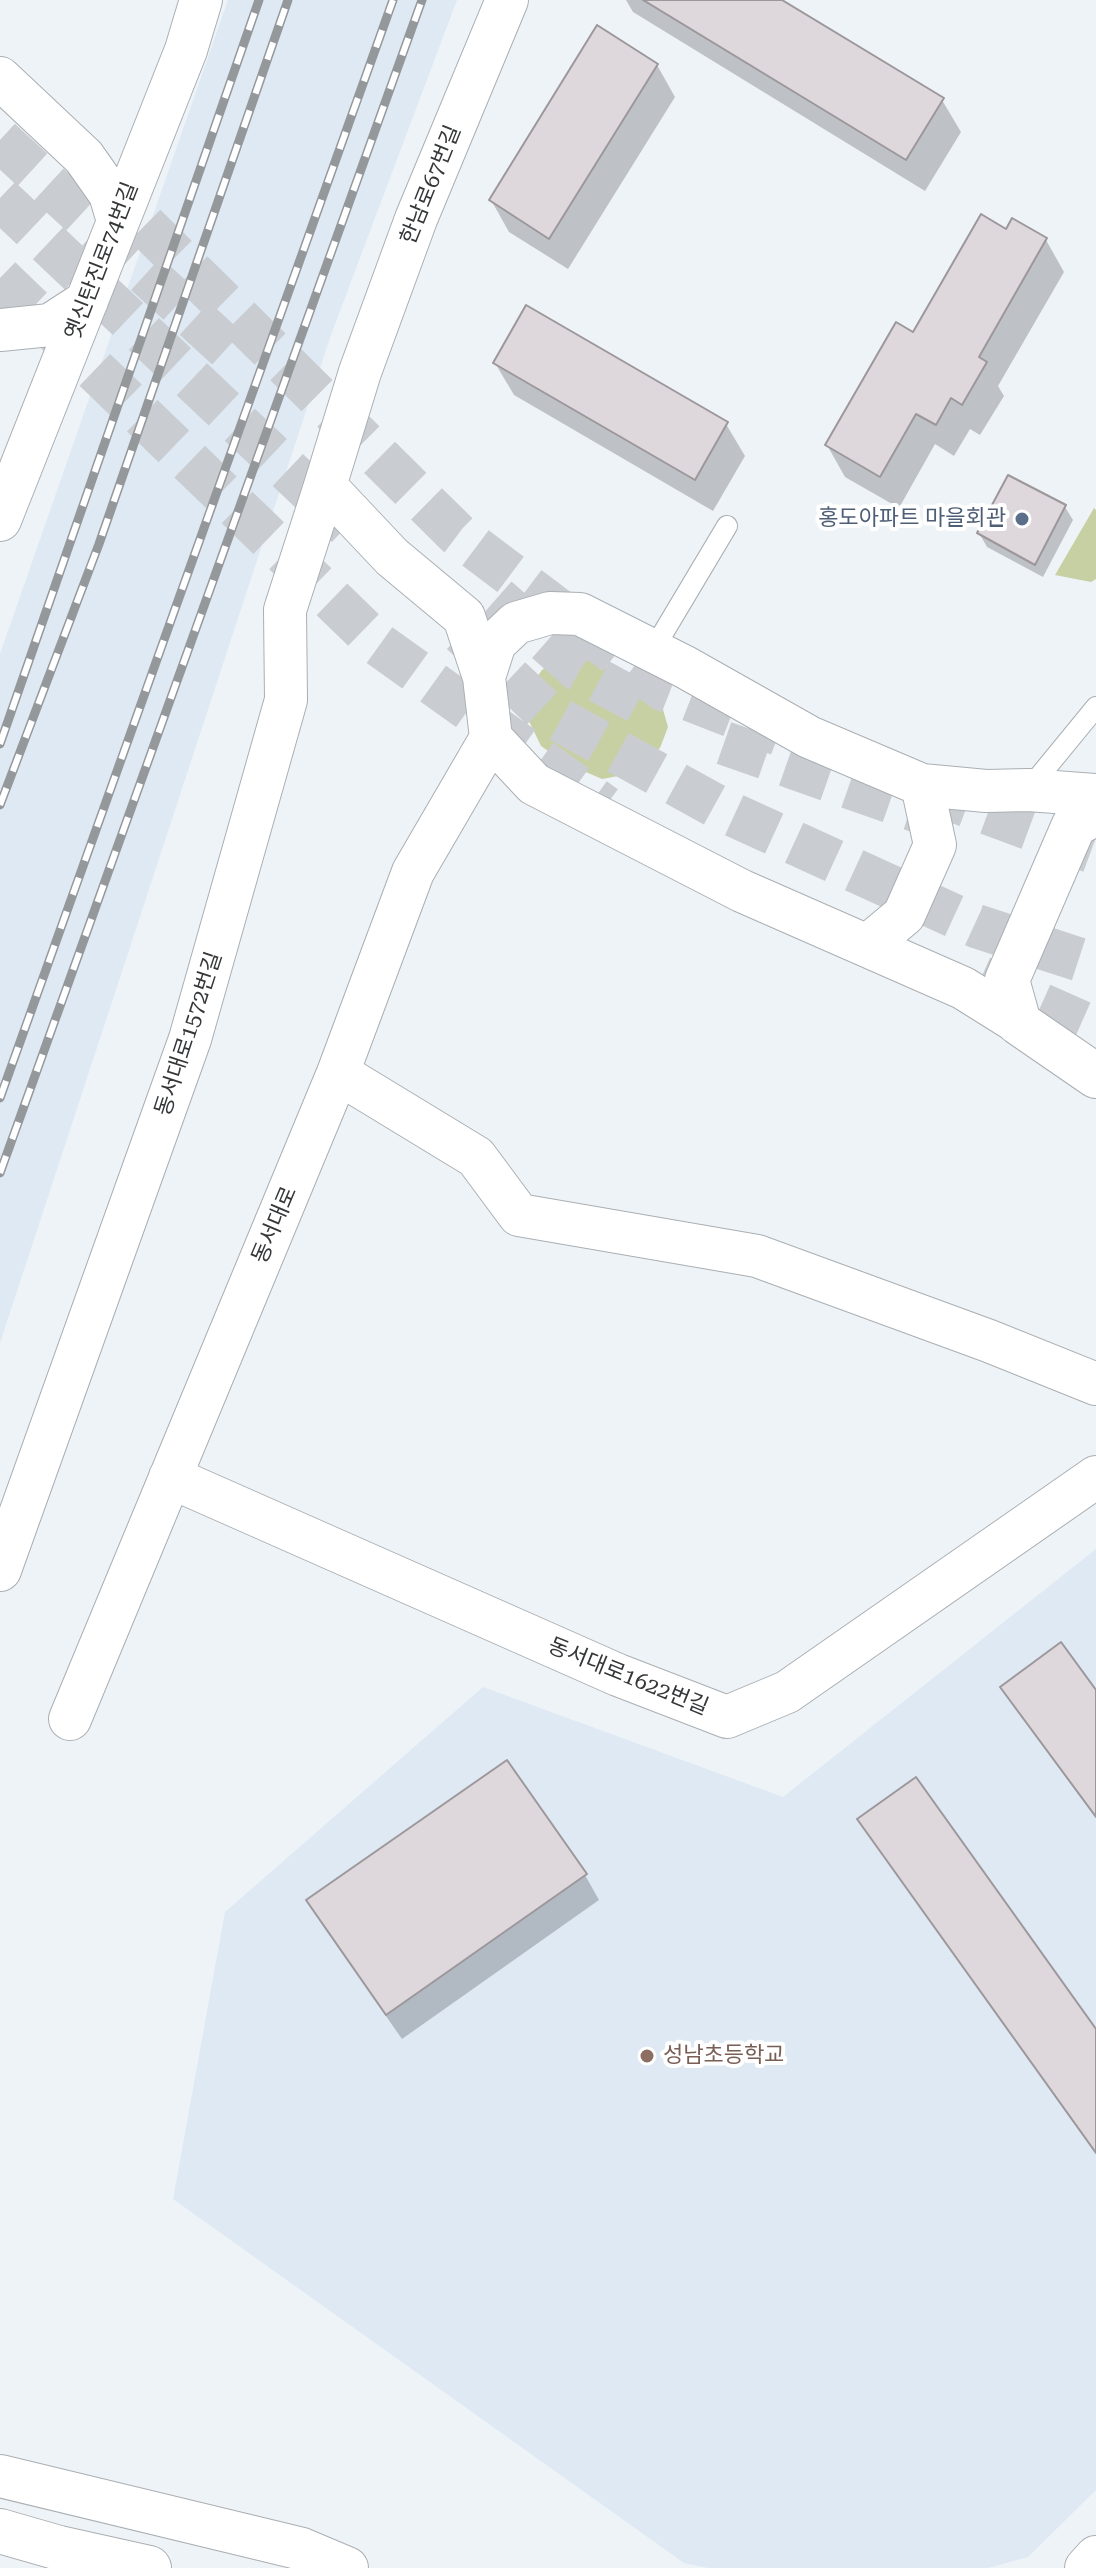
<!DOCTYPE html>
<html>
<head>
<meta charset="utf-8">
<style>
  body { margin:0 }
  canvas { display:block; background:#eef3f7 }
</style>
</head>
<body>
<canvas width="1096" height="2568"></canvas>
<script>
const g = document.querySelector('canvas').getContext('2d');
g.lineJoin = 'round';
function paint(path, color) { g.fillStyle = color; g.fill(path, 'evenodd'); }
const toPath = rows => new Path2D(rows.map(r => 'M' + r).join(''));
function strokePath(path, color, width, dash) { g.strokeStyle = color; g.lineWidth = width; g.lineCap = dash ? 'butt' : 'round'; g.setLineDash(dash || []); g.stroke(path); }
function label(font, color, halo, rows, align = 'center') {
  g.font = font + ' "Roboto Serif","Noto Sans KR",serif'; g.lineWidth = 8; g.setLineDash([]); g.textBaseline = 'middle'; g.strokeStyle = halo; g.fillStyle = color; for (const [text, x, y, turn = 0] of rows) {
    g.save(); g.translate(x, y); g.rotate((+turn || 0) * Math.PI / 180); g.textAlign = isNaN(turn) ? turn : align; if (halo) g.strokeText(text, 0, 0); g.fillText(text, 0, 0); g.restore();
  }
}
const built = toPath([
  [228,0,457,0,331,335,0,1343,0,654],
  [1096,1549,1096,2490,1028,2557,988,2568,708,2568,684,2563,173,2199,225,1912,483,1687,783,1797]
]);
const green = toPath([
  [1094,508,1096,510,1096,579,1091,582,1055,575],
  [574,654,590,659,618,672,650,693,662,706,668,727,660,748,629,774,602,779,565,763,541,746,528,719,532,684,542,670,557,658]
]);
const shadow = toPath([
  [626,0,778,0,942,100,961,132,925,191,633,12],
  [657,65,675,97,568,269,509,232,491,200],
  [1007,232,1046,240,1064,272,998,386,1004,396,980,435,970,429,954,456,935,444,899,508,845,477,827,445,914,335],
  [495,363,726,424,745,456,713,511,514,395],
  [1065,507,1073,520,1043,577,987,547,979,533],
  [1003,1687,1096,1693,1096,1818,1014,1707],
  [871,1839,1096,2032,1096,2154],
  [585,1875,599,1900,402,2039,323,1926,308,1901]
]);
const building = toPath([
  [643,0,782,0,944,98,906,160,643,0],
  [597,25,658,64,549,239,489,200,597,25],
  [981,214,1006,229,1012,218,1047,238,979,357,987,362,962,405,951,398,936,425,916,414,880,477,825,445,896,322,913,332,981,214],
  [526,305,728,422,695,480,493,363,526,305],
  [1008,475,1066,505,1035,565,977,533,1008,475],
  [1061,1642,1096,1690,1096,1817,1000,1687,1061,1642],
  [507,1760,587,1874,386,2015,306,1900,507,1760],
  [916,1777,1096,2029,1096,2153,857,1819,916,1777]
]);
const primaryTunnel = toPath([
  [0,140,241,361],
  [98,179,457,534,663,689,779,734],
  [0,198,347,526],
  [0,278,378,644,605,807],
  [497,598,579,670,655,711],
  [462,633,547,713,723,810,976,926,1096,965],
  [724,743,958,825],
  [926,790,1096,853],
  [981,978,1096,1029]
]);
const lane = toPath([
  [653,650,727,526],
  [1028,790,1096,707]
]);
const street = toPath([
  [0,78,84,157,110,194,118,221],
  [0,330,50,325,87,301],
  [0,520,186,50,201,0],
  [484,677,464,617,392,557,325,486,360,372,416,219,507,0],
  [867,946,904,915,935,845,922,785],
  [1019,1023,963,988,742,891,534,784,491,738,484,677,495,643,516,623,550,613,580,614,685,667,809,737,922,785,986,791,1028,790,1096,795],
  [338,1073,476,1157,519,1215,757,1256,989,1341,1096,1384],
  [170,1477,618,1675,727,1717,787,1692,1096,1477],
  [0,1570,190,1039,286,700,285,610,325,486],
  [70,1719,338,1073,413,872,491,738],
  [0,2476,302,2549,347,2568],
  [1086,2568,1096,2557]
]);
const secondary = toPath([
  [0,2531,59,2548,149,2568]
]);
const primary = toPath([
  [1096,813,1074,825,1007,980,1019,1023,1096,1076]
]);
const rail = toPath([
  [0,744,259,0],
  [0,805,99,544,288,0],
  [0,1098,393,0],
  [0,1173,422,0]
]);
const markers = [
  [1022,519,8,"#5c6f8a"],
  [647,2056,8,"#8d6e63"]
];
const streetNames = [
  ["한남로67번길",431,185,-68],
  ["옛신탄진로74번길",102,261,-69],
  ["동서대로1572번길",189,1034,-72],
  ["동서대로",275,1225,-67],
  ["동서대로1622번길",628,1677,22]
];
const serviceNames = [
  ["홍도아파트 마을회관",1006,519]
];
const educationNames = [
  ["성남초등학교",663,2056]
];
paint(built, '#dee9f3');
paint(green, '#c7d0a3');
paint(shadow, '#0003');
paint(building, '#ded8dc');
strokePath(building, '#9c979b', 2);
strokePath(primaryTunnel, '#c9cdd1', 44, [44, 22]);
strokePath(lane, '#aaafb3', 22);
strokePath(street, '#aaafb3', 44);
strokePath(secondary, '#aaafb3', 46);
strokePath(primary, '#aaafb3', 46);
strokePath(lane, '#fff', 20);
strokePath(street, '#fff', 42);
strokePath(secondary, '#fff', 44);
strokePath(primary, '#fff', 44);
strokePath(rail, '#95989b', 9);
strokePath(rail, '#fff', 6, [18]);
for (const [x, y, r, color] of markers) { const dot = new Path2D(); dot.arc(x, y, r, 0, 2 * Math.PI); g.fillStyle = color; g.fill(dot); strokePath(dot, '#fff', 3); }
label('22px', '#353739', '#fff', streetNames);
label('22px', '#4e5e75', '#fff', serviceNames, 'right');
label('22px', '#785e54', '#fff', educationNames, 'left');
</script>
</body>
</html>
